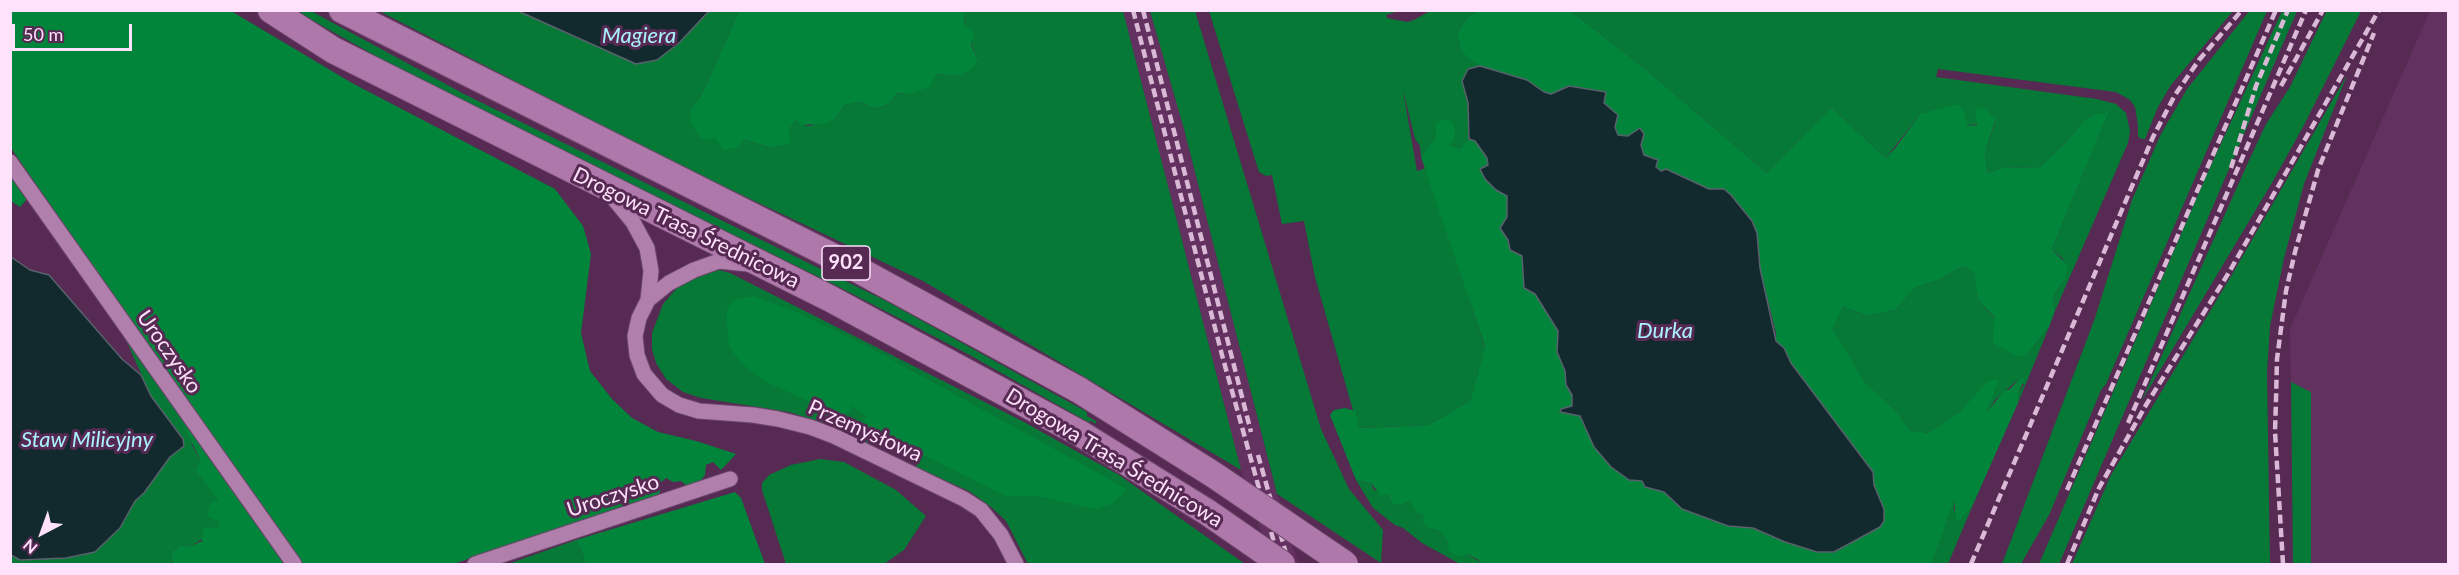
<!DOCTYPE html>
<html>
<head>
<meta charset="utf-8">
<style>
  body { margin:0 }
  #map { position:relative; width:2459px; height:575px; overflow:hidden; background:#562a53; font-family:Lato,sans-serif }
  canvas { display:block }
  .frame { position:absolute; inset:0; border:12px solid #fee2fb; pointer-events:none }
  .north { position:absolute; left:12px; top:503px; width:60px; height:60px; -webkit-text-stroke:4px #562a53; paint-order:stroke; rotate:221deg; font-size:16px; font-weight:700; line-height:24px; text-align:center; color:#fee2fb }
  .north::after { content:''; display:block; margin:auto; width:21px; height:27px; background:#fee2fb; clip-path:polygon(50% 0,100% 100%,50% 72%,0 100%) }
  .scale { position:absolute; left:12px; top:24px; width:120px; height:27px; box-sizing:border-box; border:3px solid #fee2fb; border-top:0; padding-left:8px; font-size:18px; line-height:21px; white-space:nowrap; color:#fee2fb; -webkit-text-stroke:4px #562a53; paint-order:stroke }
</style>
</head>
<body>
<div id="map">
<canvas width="2459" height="575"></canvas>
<div class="frame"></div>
<div class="north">N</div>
<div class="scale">50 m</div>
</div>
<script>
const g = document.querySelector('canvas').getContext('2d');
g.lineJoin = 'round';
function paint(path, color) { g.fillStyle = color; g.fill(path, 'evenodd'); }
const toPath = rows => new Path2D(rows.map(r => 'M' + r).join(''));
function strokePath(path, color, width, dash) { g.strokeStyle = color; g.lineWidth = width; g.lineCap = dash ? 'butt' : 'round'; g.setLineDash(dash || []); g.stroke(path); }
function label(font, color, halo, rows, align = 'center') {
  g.font = font + ' Lato,sans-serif'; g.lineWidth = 6; g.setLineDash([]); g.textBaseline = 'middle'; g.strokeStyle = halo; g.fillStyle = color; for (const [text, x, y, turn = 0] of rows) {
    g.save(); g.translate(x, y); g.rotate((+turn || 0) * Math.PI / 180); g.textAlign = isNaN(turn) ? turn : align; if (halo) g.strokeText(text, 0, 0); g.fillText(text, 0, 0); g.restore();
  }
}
const built = toPath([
  [1123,11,1150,11,1184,129,1277,494,1298,564,1272,564,1241,470],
  [2430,11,2448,11,2448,564,2311,564,2311,392,2291,382,2290,329]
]);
const green = toPath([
  [2250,10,2267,11,2106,384,2101,390,2050,513,2021,564,2002,564,2095,318,2132,200,2161,134,2187,89],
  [2327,10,2361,11,2303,127,2273,181,2141,402,2246,167,2266,124,2290,87],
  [296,11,311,11,464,94,886,301,1087,412,1087,416,1096,421,1096,424,1091,421,1088,422,966,353,839,287,413,77],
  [379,11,518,11,540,21,679,43,709,11,739,11,701,96,690,109,715,138,744,140,773,148,790,143,789,130,796,120,803,125,809,126,837,117,845,105,859,102,876,109,889,104,897,93,909,94,937,74,957,76,978,60,964,25,965,11,1123,11,1241,470,923,281,664,158],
  [1150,11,1195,11,1321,429,1349,489,1383,530,1381,563,1277,494,1184,129],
  [1209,11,1399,11,1386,15,1387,18,1407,22,1414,20,1430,11,1477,11,1467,18,1457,33,1460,48,1468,57,1480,66,1468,69,1462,81,1468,103,1469,139,1462,148,1450,145,1436,136,1421,157,1420,146,1415,139,1403,90,1417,171,1426,168,1485,348,1470,401,1428,425,1358,428,1315,277,1304,221,1282,224,1272,175,1266,176,1259,172],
  [1571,11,2233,11,2171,85,2158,107,2145,139,2141,139,2138,136,2138,125,2135,107,2130,100,2116,92,1938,69,1936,77,2097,99,2116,104,2126,113,2130,131,2128,143,2055,311,2053,301,2056,291,2065,280,2063,259,2052,249,2110,108,2104,114,2095,114,2084,120,2067,141,2040,167,2002,168,1988,173,1985,154,1995,121,1966,126,1965,115,1920,114,1886,158,1831,107,1767,173,1643,67],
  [2282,11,2297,11,2059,564,2039,564,2207,174],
  [2347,75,2304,184,2284,258,2270,326,2267,373,2270,564,2072,564,2111,475,2230,278],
  [1963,266,1976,273,1978,300,2027,354,2049,327,2018,403,2019,392,2024,385,2019,379,1995,400,1984,417,1992,397,1989,381,1959,412,1928,433,1910,430,1898,413,1865,382,1831,329,1843,307,1868,316,1895,310,1915,288,1941,279],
  [719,270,730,273,1024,422,1119,475,1245,564,1028,564,1006,521,991,507,969,491,917,468,914,458,879,441,869,444,829,425,789,412,701,398,683,392,666,379,656,363,652,349,652,333,663,304,683,281],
  [126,340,177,412,189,433,193,447,200,459,195,471,220,500,218,521,221,528,191,546,180,545,171,553,173,564,11,564,11,555,20,560,95,552,120,528,135,501,144,493,170,457,184,446,183,438,151,396],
  [2291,382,2311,392,2311,564,2293,564],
  [820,459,844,462,896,490,926,516,904,550,884,564,786,564,762,490,762,483,769,475,791,465],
  [1356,480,1371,483,1374,490,1388,494,1393,504,1400,506,1410,501,1424,514,1431,529,1441,532,1449,544,1479,561,1481,564,1460,564,1422,543,1403,528,1395,525,1373,508],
  [1954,497,1954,510,1963,515,1972,507,1948,564,1932,564],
  [576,540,582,552,585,564,508,564]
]);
const forest = toPath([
  [10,11,231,11,352,83,555,189,583,226,591,254,581,333,590,371,612,399,632,418,658,432,696,441,736,454,721,470,713,462,706,465,705,475,699,483,687,486,681,481,673,482,666,478,659,484,660,492,657,496,453,564,302,564,281,539,11,148],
  [739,11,965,11,964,24,974,33,971,44,978,60,972,69,957,76,937,74,929,87,909,94,897,93,889,104,876,109,859,102,845,105,837,117,825,124,802,125,796,120,789,130,791,143,773,148,744,140,736,148,723,150,715,138,708,140,700,137,691,124,690,109,701,96],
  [1477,11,1571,11,1643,67,1767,173,1831,107,1886,158,1896,147,1920,114,1959,104,1965,115,1967,126,1977,125,1975,108,1986,109,1995,120,1985,154,1988,173,2002,168,2040,167,2067,141,2084,120,2095,114,2104,114,2111,106,2052,249,2068,266,2065,280,2056,291,2053,301,2055,311,2049,327,2027,354,2018,357,1993,343,1994,317,1978,300,1975,273,1963,266,1941,279,1915,288,1895,310,1868,316,1843,307,1832,329,1865,382,1898,413,1910,430,1928,433,1959,412,1988,381,1999,379,1986,413,2004,391,2010,389,2019,379,2025,378,2019,392,2018,403,1972,507,1959,521,1956,519,1954,499,1932,564,1481,564,1479,560,1467,554,1459,557,1448,551,1449,544,1441,532,1431,529,1423,523,1424,514,1416,512,1410,501,1400,506,1393,504,1388,494,1381,496,1371,483,1356,480,1330,415,1334,410,1345,408,1355,411,1359,428,1428,425,1470,401,1485,347,1421,157,1436,136,1436,123,1444,119,1452,122,1455,130,1455,137,1450,145,1461,148,1469,139,1475,141,1487,158,1496,190,1507,196,1507,217,1500,229,1522,256,1524,288,1535,294,1558,331,1557,352,1565,371,1566,385,1572,395,1572,406,1561,409,1580,416,1594,447,1629,480,1642,481,1645,487,1664,492,1785,542,1816,552,1833,552,1840,549,1849,542,1880,527,1884,521,1884,509,1874,485,1873,472,1791,363,1784,348,1776,341,1776,333,1760,268,1757,233,1752,220,1724,189,1709,189,1666,169,1661,171,1644,155,1641,145,1644,134,1628,136,1618,135,1615,127,1618,115,1604,103,1605,92,1569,86,1551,94,1544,92,1527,80,1480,66,1467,57,1460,48,1457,33,1467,18],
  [10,175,27,199,20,207,11,201],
  [753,296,797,312,874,350,1127,489,1113,503,1095,509,1038,496,1006,496,862,424,867,416,852,406,845,417,766,382,741,363,729,346,726,312,732,301],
  [177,412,223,478,287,564,173,564,171,553,180,545,191,546,202,541,204,528,220,527,218,521,207,516,211,502,219,500,195,471,200,459],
  [735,492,741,498,765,564,585,564,582,552,576,540]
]);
const water = toPath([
  [518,11,709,11,679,43,657,60,636,64,518,11],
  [1480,66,1527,80,1544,92,1551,94,1569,86,1606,92,1604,103,1618,115,1615,127,1618,135,1628,136,1640,128,1644,134,1641,145,1644,155,1658,160,1656,167,1661,171,1666,169,1709,189,1724,189,1731,195,1752,221,1757,233,1760,268,1776,341,1784,348,1791,363,1873,472,1874,485,1884,509,1884,521,1880,527,1834,552,1817,552,1785,542,1753,528,1728,526,1682,509,1664,492,1645,487,1642,481,1629,480,1611,467,1594,447,1580,416,1560,412,1561,409,1572,406,1572,395,1566,385,1565,371,1557,352,1558,331,1535,294,1524,288,1522,256,1510,250,1508,240,1500,228,1507,217,1507,196,1496,190,1485,179,1480,169,1488,165,1487,158,1475,141,1469,139,1468,103,1462,81,1468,69,1480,66],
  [11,257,30,270,49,275,122,359,141,375,151,396,183,439,184,446,170,457,144,493,135,501,120,528,95,552,66,558,20,560,11,555,11,257]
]);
const street = toPath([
  [10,162,294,564],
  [610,194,633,222,647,248,651,271,648,300,639,318,635,336,637,355,644,374,662,395,679,405,699,411,753,415,778,419,810,427,834,436,964,499,981,510,1001,535,1016,564],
  [648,300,669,283,694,270,719,261,748,264],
  [475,564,730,479]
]);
const primary = toPath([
  [271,10,333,50,829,298,1081,434],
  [342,10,844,262,1079,390]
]);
const rail = toPath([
  [1133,10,1222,355,1280,564],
  [1143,10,1251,432],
  [2281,86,2323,10],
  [2231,168,2256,86,2288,10],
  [2128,423,2306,10],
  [1258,455,1289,564],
  [2067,490,2276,10],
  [1971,564,2153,137,2175,95,2199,60,2242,10],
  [2067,564,2099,488,2146,405,2228,274,2379,10],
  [2283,564,2275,432,2276,400,2277,359,2286,291,2295,252,2318,170,2374,33]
]);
const primaryBridge = toPath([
  [1079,390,1214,475,1345,564],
  [1081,434,1207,512,1282,564]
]);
const shields = [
  [846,263,48]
];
const shieldNames = [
  ["902",846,263]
];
const streetNames = [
  ["Drogowa Trasa Średnicowa",686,228,26],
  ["Uroczysko",169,352,55],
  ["Przemysłowa",865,431,24],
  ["Drogowa Trasa Średnicowa",1114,458,31],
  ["Uroczysko",613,496,-18]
];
const waterNames = [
  ["Magiera",639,36],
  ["Durka",1665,331],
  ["Staw Milicyjny",87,440]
];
paint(built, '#633160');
paint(green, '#067936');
paint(forest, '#00853a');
paint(water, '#122a2e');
strokePath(water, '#59616c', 1.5);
strokePath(street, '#6d476b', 17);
strokePath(primary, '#6d476b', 28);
strokePath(street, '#b17fac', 15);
strokePath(primary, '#af78aa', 26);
strokePath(rail, '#d9b9d6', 4.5, [9, 4.5]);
strokePath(primaryBridge, '#6d476b', 28, []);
strokePath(primaryBridge, '#af78aa', 26);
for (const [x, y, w] of shields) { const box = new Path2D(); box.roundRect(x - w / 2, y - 17, w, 34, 4.5); g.fillStyle = '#562a53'; g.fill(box); strokePath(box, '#fee2fb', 1.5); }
label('bold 20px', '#fee2fb', null, shieldNames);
label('21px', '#fee2fb', '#562a53', streetNames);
label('italic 22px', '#aaf1fe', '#562a53', waterNames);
</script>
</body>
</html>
